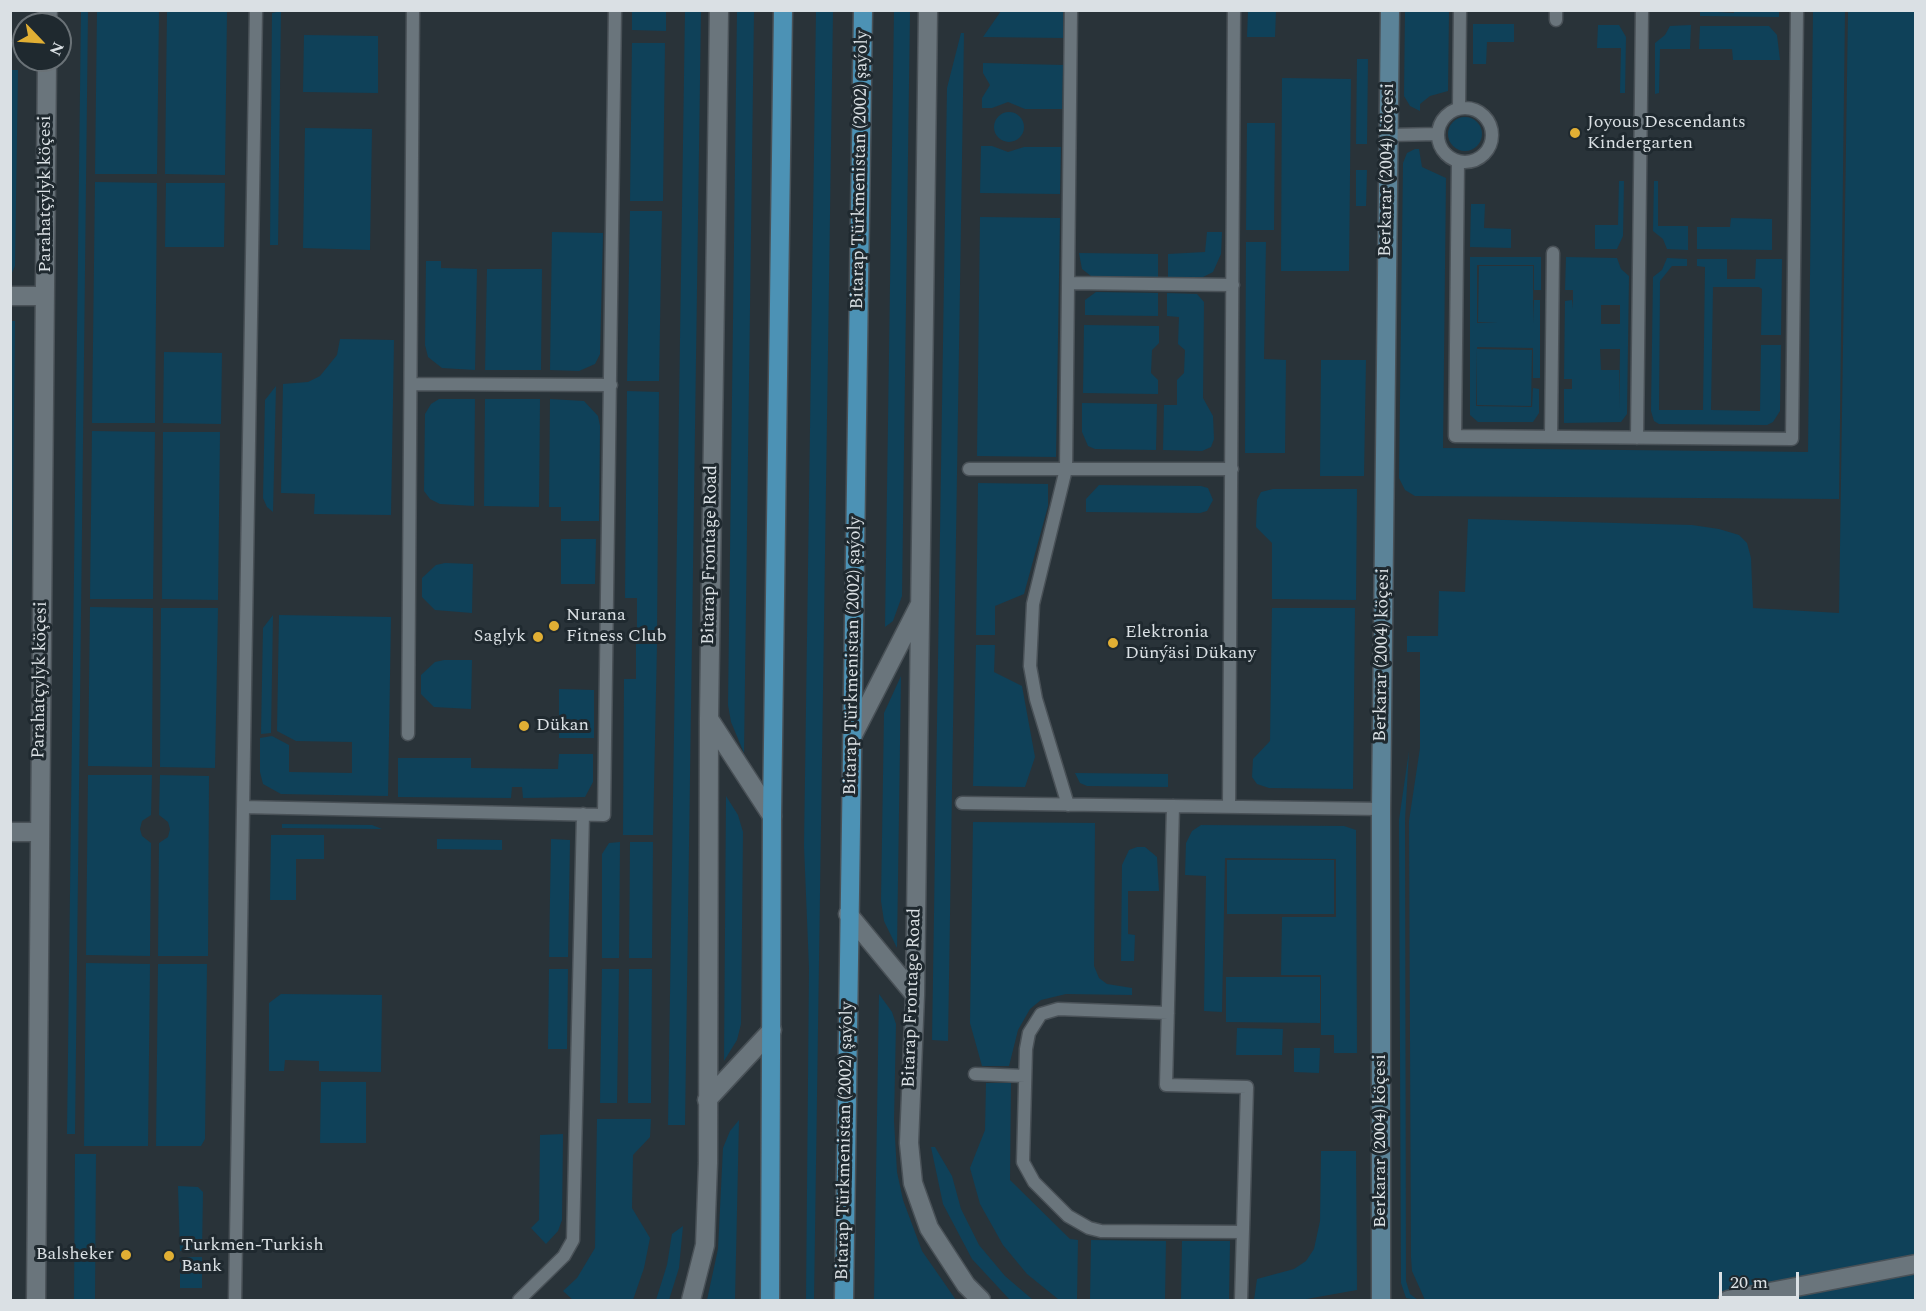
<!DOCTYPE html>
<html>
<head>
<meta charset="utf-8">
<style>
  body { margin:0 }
  #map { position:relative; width:1926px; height:1311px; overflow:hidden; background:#293339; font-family:Spectral,serif }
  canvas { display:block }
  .frame { position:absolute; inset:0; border:12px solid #dae0e4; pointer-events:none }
  .north { position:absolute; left:12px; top:12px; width:60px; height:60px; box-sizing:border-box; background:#1f292f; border:2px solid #6a7277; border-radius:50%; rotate:115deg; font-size:16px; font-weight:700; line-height:24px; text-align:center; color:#dae0e4 }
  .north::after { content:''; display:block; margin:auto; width:21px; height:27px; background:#e1af34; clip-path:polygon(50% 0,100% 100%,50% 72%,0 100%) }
  .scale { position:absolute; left:1719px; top:1272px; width:80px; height:27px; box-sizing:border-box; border:3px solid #dae0e4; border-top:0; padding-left:8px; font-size:18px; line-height:21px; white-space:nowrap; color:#dae0e4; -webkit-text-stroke:4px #1f292f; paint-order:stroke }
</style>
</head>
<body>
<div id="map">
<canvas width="1926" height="1311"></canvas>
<div class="frame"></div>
<div class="north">N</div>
<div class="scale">20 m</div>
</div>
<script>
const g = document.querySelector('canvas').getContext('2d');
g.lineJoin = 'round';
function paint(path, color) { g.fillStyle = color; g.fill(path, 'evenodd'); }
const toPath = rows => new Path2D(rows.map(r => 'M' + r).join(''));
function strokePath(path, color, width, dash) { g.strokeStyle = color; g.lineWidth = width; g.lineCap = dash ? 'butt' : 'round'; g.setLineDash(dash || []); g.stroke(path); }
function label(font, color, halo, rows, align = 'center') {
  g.font = font + ' Spectral,serif'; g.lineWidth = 6; g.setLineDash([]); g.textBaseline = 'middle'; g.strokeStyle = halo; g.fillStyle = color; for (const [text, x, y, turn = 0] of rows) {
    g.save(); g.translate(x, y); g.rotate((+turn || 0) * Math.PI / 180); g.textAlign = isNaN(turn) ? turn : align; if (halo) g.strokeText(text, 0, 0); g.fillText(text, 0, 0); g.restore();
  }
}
const green = toPath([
  [701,10,685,1125,668,1125,685,11],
  [754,10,754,11,744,753,731,722,728,705,737,11],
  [910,10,902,596,893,621,885,627,894,11],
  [88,11,75,1134,67,1134,81,11],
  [97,11,159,11,157,174,95,174],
  [167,11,227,11,225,175,165,174],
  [281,11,278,245,270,245,272,13],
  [632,11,666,11,666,31,632,30],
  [833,11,814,1300,806,1300,809,968,804,846,816,11],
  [1001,11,1063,11,1063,38,983,37],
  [1248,11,1276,11,1275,37,1247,37],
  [1405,11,1449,11,1448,91,1430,96,1420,104,1420,111,1410,106,1404,96],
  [1700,11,1734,13,1734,11,1779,11,1779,17,1700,16],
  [1813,11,1845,11,1839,499,1415,496,1405,490,1399,478,1403,163,1407,153,1415,149,1419,149,1422,167,1446,178,1443,448,1808,452],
  [1848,11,1915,11,1915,1300,1425,1300,1412,1271,1411,1258,1409,821,1420,748,1420,652,1407,652,1407,636,1438,636,1439,591,1465,592,1468,519,1692,525,1719,529,1739,535,1747,543,1751,558,1753,608,1839,613],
  [1473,24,1514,24,1514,42,1487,42,1486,64,1473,64],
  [1598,25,1619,25,1626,37,1625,93,1620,93,1621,48,1597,48],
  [1691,25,1690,49,1660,49,1659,93,1655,94,1655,43,1665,35,1670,26],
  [1700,26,1769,26,1777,35,1780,60,1733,60,1732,49,1699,49],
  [961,33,964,33,948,1041,932,1040,947,88],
  [304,35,378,36,378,93,303,92],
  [632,43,665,43,663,201,630,201],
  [1357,59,1368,59,1367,144,1356,144],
  [983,63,1063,65,1062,109,1025,109,1008,102,992,108,982,108,982,98,990,85,983,73],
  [11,70,18,70,15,266,11,275],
  [1282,78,1351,79,1349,271,1281,271],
  '994 127a15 15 0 1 1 30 0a15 15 0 1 1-30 0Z',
  '1448 134a17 17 0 1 1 34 0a17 17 0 1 1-34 0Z',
  [1247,123,1275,123,1274,230,1246,230],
  [305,128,372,129,370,250,303,248],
  [981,146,992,146,1008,152,1024,147,1061,147,1060,194,980,193],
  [1356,170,1367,170,1366,206,1356,206],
  [1619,181,1624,181,1623,236,1617,249,1595,249,1595,225,1618,225],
  [1654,181,1658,181,1658,226,1688,226,1688,250,1667,249,1663,239,1653,231],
  [95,182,157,183,155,423,92,423],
  [166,183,225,183,224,247,165,247],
  [1471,204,1485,204,1484,228,1511,229,1511,248,1470,247],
  [630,211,662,211,659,381,627,381],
  [980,217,1060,218,1056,457,977,456],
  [1731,218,1772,219,1772,250,1697,249,1697,227,1730,227],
  [552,232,603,233,600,354,595,364,579,371,550,370],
  [1207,232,1222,232,1221,254,1213,272,1203,277,1168,277,1168,254,1205,252],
  [1246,242,1266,242,1264,359,1286,360,1285,453,1245,453],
  [1079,253,1158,254,1158,277,1091,276,1082,269],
  [1470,257,1541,257,1541,290,1534,290,1534,265,1477,265,1477,323,1498,322,1478,322,1479,266,1533,266,1533,323,1534,300,1540,300,1540,378,1533,378,1533,348,1477,347,1476,406,1532,407,1533,388,1539,389,1539,413,1533,422,1478,422,1470,415],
  [1566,257,1617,258,1621,269,1629,276,1627,414,1621,422,1564,423,1564,389,1572,389,1572,379,1564,379,1565,301,1572,300,1573,309,1573,290,1565,290],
  [1601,305,1620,305,1620,324,1601,324],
  [1600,349,1620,349,1619,408,1619,370,1601,370],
  [1667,258,1687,259,1687,266,1672,266,1660,281,1659,410,1703,410,1705,267,1697,266,1697,259,1727,259,1727,279,1755,279,1756,259,1782,259,1781,335,1761,335,1762,289,1759,287,1713,287,1711,410,1760,411,1761,345,1781,345,1780,411,1773,422,1767,425,1659,424,1654,421,1651,411,1653,277,1662,270],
  [426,261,441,261,441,268,477,269,475,370,442,368,428,357,425,345],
  [487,269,542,269,541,370,485,370],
  [1096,292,1158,293,1158,316,1085,315,1085,300],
  [1167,293,1197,294,1204,302,1203,398,1213,416,1214,439,1211,447,1202,451,1163,450,1164,405,1177,405,1177,380,1184,373,1185,350,1178,344,1179,317,1167,316],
  [10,321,15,321,11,681,10,681],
  [1084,325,1159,326,1159,343,1152,350,1151,373,1158,380,1158,394,1083,393],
  [340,339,394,340,391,515,314,514,315,494,281,493,283,384,308,382,320,376,337,355],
  [1477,349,1532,350,1531,406,1477,405],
  [164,352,222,353,221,424,163,423],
  [1321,360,1366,360,1364,476,1320,476],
  [276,386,273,512,267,507,263,498,265,400],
  [627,391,659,392,657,634,637,634,637,598,625,598],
  [439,399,475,399,474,506,440,504,430,499,424,491,425,414,431,404],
  [485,399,540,399,539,507,484,506],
  [550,399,584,401,598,416,600,426,599,521,561,521,561,507,549,507],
  [1082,403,1157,404,1156,450,1095,449,1088,446,1082,432],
  [92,431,155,432,153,599,90,599],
  [163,432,220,432,218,600,162,599],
  [978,483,1048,484,1048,506,1024,594,995,606,995,635,976,635],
  [1099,485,1201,486,1208,488,1213,500,1207,511,1200,513,1086,512,1086,499],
  [1273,489,1357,489,1356,600,1272,599,1272,543,1256,527,1257,500,1261,492],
  [561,539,596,539,595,584,561,584],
  [445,563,473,564,472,613,435,610,422,597,422,578,436,565],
  [90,607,153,608,152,767,88,766],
  [161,608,218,608,215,768,160,767],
  [1272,608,1355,608,1353,789,1269,788,1257,784,1252,777,1253,759,1270,741],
  [273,615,271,733,261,734,263,628],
  [279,615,391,617,388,796,281,794,263,784,260,772,260,738,272,736,289,745,289,772,352,773,352,742,296,741,277,731],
  [636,644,657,644,653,835,623,835,624,679,636,679],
  [976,645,995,645,994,672,1022,686,1035,757,1025,787,973,786],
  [444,660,472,660,471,709,434,707,421,694,421,675,435,662],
  [901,676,897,948,884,921,881,901,884,713],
  [559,689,594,690,594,738,559,738],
  [1409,751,1405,820,1406,1281,1410,1294,1418,1300,1406,1298,1401,1283,1399,820],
  [559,754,593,754,593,782,585,797,523,798,522,787,512,787,511,798,398,797,398,758,471,758,471,768,558,769],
  [1075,773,1168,774,1168,787,1087,786,1080,783],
  [88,775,152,775,151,815,142,821,140,829,142,836,151,843,150,956,86,955],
  [160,775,209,776,208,956,158,956,159,843,168,837,170,829,168,822,159,815],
  [726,796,738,815,743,832,741,1024,737,1040,724,1061],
  [973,822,1095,823,1094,966,1099,978,1107,984,1132,988,1132,995,1066,994,1041,1000,1030,1009,1018,1030,1009,1066,982,1066,970,1023],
  [282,824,372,825,382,829,282,828],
  [1201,825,1344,826,1356,830,1357,1053,1334,1053,1334,1035,1321,1035,1321,975,1281,975,1282,917,1336,917,1336,859,1225,858,1222,1012,1204,1011,1206,876,1185,875,1186,843,1192,831],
  [271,835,324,835,324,859,296,859,296,900,270,900],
  [437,839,502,840,502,850,437,849],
  [551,839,570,840,568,957,549,957],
  [620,842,619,958,602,958,602,854,609,843],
  [630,842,653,842,652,958,629,958],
  [1137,847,1145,847,1157,857,1159,891,1128,891,1128,934,1135,935,1134,961,1121,961,1122,865,1129,850],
  [1227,860,1334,860,1334,914,1227,914],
  [86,963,150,964,148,1146,84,1146],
  [158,964,207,964,205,1139,201,1146,156,1146],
  [549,969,568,969,567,1049,548,1049],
  [602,969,619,969,617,1103,600,1103],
  [629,969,652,969,651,1103,628,1103],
  [1226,977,1320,977,1320,1023,1226,1022],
  [281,994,382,995,381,1072,319,1071,319,1061,285,1060,284,1071,269,1071,269,1003],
  [879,994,892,1012,896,1024,894,1121,897,1172,903,1200,922,1251,956,1300,874,1300],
  [1237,1028,1283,1029,1282,1055,1236,1055],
  [1294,1048,1320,1048,1319,1073,1294,1072],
  [321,1082,366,1082,366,1143,320,1143],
  [986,1083,1011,1083,1010,1180,1070,1239,1078,1240,1077,1300,1058,1299,1027,1274,1003,1245,980,1204,970,1168,985,1130],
  [597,1119,651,1119,650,1137,633,1155,632,1208,650,1238,644,1268,633,1300,573,1300,563,1291,577,1278,595,1248],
  [739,1120,735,1300,707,1300,718,1249,723,1148,730,1131],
  [563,1134,562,1220,558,1231,546,1244,531,1228,539,1220,540,1135],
  [931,1147,935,1147,952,1176,961,1209,979,1245,1005,1276,1033,1300,1010,1300,972,1259,943,1204],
  [1321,1151,1356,1151,1357,1290,1301,1300,1254,1300,1257,1279,1294,1269,1306,1261,1314,1249,1320,1221],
  [75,1154,96,1154,95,1300,74,1300],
  [178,1186,198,1187,203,1192,202,1251,180,1251],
  [683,1226,679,1268,669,1300,656,1300,667,1265,672,1234],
  [1091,1240,1166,1241,1165,1300,1090,1300],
  [1182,1241,1230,1241,1229,1300,1181,1300],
  [180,1257,202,1257,202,1288,180,1288]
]);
const lane = toPath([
  [1071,10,1066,469,1232,469],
  [1556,20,1556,10],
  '1438 135a27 27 0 1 1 54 0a27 27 0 1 1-54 0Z',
  [1459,108,1460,10],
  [1389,135,1438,134],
  [1458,161,1455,436,1792,439,1797,10],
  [1069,283,1233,285],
  [412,384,611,385],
  [1551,437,1553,253],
  [1637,438,1642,10],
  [969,469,1066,469,1033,604,1030,666,1036,699,1068,805],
  [408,734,413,10],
  [962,803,1381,809],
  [1173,806,1166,1085,1247,1087,1241,1300],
  [243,807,604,815,615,10],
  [1229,807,1234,10],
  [1168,1013,1058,1009,1041,1014,1029,1033,1026,1049,1023,1162,1034,1182,1068,1216,1089,1228,1101,1231,1243,1232],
  [975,1074,1025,1076],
  [235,1300,256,10],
  [519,1300,564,1256,573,1240,583,814]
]);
const street = toPath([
  [928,10,915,995,909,1143,913,1183,929,1228,966,1285,981,1300],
  [47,24,48,10],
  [10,296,45,296],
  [709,719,772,816],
  [853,735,919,606],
  [10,832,39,832],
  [848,914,915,995],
  [707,1100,772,1030],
  [36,1300,47,60],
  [691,1300,705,1245,708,1163,709,719,719,10],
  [1728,1300,1916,1264]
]);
const secondary = toPath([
  [1381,1300,1381,809,1390,10]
]);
const primary = toPath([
  [770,1300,772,816,783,10],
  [844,1300,863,10]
]);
const markers = [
  [1575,133,6,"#e1af34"],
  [554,626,6,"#e1af34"],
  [538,637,6,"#e1af34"],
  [1113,643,6,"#e1af34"],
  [524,726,6,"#e1af34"],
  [126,1255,6,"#e1af34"],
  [169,1256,6,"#e1af34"]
];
const poiNames = [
  ["Joyous Descendants",1587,123],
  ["Kindergarten",1587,144],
  ["Nurana",566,616],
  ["Fitness Club",566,637],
  ["Elektronia",1125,633],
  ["Dünýäsi Dükany",1125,654],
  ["Saglyk",526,637,"right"],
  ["Dükan",536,726],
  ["Turkmen-Turkish",181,1246],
  ["Bank",181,1267],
  ["Balsheker",114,1255,"right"]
];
const streetNames = [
  ["Bitarap Türkmenistan (2002) şaýoly",861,170,-89],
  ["Berkarar (2004) köçesi",1388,170,-89],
  ["Parahatçylyk köçesi",46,194,-90],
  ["Bitarap Frontage Road",711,555,-89],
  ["Berkarar (2004) köçesi",1383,655,-89],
  ["Bitarap Türkmenistan (2002) şaýoly",854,656,-89],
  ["Parahatçylyk köçesi",41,680,-89],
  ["Bitarap Frontage Road",913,998,-88],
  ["Bitarap Türkmenistan (2002) şaýoly",846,1141,-89],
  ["Berkarar (2004) köçesi",1381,1141,-90]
];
paint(green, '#0f4159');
strokePath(lane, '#495157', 15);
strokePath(street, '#495157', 21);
strokePath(secondary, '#495157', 21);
strokePath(primary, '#495157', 21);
strokePath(lane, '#6a757c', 12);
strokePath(street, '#6a757c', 18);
strokePath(secondary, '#5b8398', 18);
strokePath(primary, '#4c92b5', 18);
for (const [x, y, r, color] of markers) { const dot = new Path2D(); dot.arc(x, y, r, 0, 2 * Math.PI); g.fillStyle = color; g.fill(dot); strokePath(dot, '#1f292f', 2); }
label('18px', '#dae0e4', '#1f292f', poiNames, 'left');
label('18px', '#dae0e4', '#1f292f', streetNames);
</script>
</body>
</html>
